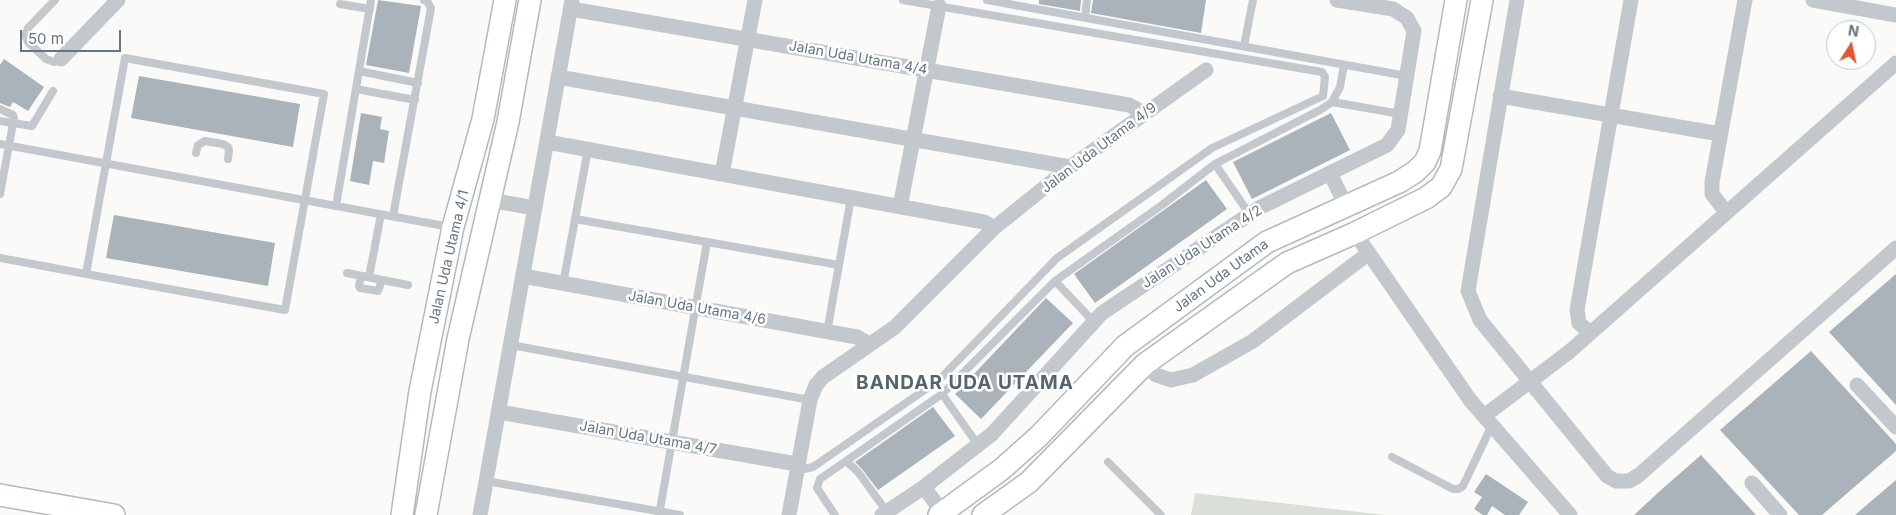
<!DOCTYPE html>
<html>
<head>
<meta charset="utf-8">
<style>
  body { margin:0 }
  #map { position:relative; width:1896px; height:515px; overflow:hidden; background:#fafaf8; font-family:Inter,sans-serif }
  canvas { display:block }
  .north { position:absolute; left:1826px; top:20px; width:50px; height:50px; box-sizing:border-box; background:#fff; border:1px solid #c1c8cd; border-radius:50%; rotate:10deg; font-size:14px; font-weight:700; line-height:20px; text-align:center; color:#657683 }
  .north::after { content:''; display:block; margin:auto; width:18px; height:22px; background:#e4572e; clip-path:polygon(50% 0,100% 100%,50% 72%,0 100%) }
  .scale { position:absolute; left:20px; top:30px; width:101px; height:22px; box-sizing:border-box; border:2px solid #657683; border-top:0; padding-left:6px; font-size:15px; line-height:18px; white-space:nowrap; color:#657683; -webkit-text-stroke:4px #fff; paint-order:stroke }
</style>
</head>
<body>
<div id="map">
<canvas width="1896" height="515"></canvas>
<div class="north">N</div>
<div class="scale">50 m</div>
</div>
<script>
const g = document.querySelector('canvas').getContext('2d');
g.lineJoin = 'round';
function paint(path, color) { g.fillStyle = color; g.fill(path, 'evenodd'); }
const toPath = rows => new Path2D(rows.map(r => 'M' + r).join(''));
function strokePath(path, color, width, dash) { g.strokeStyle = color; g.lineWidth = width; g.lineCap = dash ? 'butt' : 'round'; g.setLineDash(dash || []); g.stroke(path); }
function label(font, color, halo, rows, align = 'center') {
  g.font = font + ' Inter,sans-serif'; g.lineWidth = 5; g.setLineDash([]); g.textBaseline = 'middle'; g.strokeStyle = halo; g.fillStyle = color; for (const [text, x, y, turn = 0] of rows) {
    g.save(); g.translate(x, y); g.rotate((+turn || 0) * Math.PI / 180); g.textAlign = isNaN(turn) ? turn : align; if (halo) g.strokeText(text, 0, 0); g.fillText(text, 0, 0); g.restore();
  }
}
const green = toPath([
  [1195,493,1385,515,1191,515]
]);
const building = toPath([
  [378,0,421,6,409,73,366,65],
  [1039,0,1081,0,1080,11,1039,4],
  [1093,0,1206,0,1201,33,1091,13],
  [4,59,44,87,28,111,13,102,10,107,0,103,0,65],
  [139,76,300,104,293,147,131,118],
  [361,113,382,117,380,129,389,131,384,163,373,161,369,185,350,181],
  [1331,113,1350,150,1252,199,1233,162],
  [1206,180,1227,209,1095,303,1074,274],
  [114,215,275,243,268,286,106,258],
  [1896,274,1896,405,1829,332],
  [1046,298,1073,323,981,419,955,394],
  [1811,351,1896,444,1896,451,1822,515,1799,515,1720,430],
  [933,407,955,436,878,490,862,469,855,462],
  [1701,455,1756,515,1634,515,1661,490],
  [1486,474,1528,502,1519,515,1505,515,1492,506,1487,515,1483,515,1474,509,1482,497,1474,492],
  [1896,480,1896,515,1855,515]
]);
const lane = toPath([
  [55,0,28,28,25,35,28,42,46,59,54,62,61,59],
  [987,0,1407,76],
  [340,4,370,9],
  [1085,18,1087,0],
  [1244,46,1253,0],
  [359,71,418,83],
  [356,89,415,100],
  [1332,102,1401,114],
  [0,109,13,115,14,118,0,194],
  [0,121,32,126,53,91],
  [0,144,450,227],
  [196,153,198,145,205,141,223,144,228,147,229,150,228,159],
  [1215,164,1250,215],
  [336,206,371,0],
  [393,216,431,8,427,1,424,0],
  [575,219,839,265],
  [0,258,86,274,285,310,324,94,125,58,86,274],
  [347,273,408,285],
  [361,276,359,286,360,288,378,291,382,280],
  [369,277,381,214],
  [1055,281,1094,322],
  [563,284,588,149],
  [827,332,851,198],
  [511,345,810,400],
  [942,394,978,445],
  [1392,457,1453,489,1458,489,1463,486,1492,425],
  [846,461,942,394,1055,281,1162,205,1215,164,1320,110,1332,102,1340,87,1344,65],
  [1108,462,1161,515],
  [796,471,813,467,939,380,1057,258,1212,148,1323,96,1325,77,1322,72,903,0],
  [486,481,680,515],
  [659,515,707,242],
  [835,515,817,488,820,479,846,461,858,472,887,512]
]);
const street = toPath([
  [1517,0,1468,291,1480,320,1607,476,1616,481,1629,481,1639,475,1896,248],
  [1813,0,1896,15],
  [571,9,1129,105,1144,113],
  [61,59,118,0],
  [558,77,1070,167],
  [1500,96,1720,134],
  [547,142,984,222,994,228],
  [1330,173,1346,206],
  [722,174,755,0],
  [489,200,535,208],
  [900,207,939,6],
  [1726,212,1712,194,1712,182,1745,0],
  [1355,233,1470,400,1570,515],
  [523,276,857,337,869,344],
  [1590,333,1579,323,1577,310,1631,0],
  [1145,364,1156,375,1171,380,1193,375,1253,341,1369,253],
  [1857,385,1896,427],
  [499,412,797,464],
  [1484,416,1569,352,1896,63],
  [1752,483,1780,515],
  [924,487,942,512],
  [480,515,572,0],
  [789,515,810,400,816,385,823,377,895,327,994,228,1070,167,1206,70],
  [882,515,924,487,992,434,1102,313,1259,208,1387,145,1398,130,1414,31,1407,18,1393,9,1337,0]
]);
const secondary = toPath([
  [0,495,114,515],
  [402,515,420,391,453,227,483,119,505,0],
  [426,515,458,339,508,122,530,0],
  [939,515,1002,469,1039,436,1125,346,1267,242,1399,182,1415,172,1425,162,1430,151,1456,0],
  [983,515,1029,482,1145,364,1287,263,1355,233,1426,198,1441,187,1451,169,1482,0]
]);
const streetNames = [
  ["Jalan Uda Utama 4/4",858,58,10],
  ["Jalan Uda Utama 4/9",1099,148,-37],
  ["Jalan Uda Utama 4/2",1202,247,-33],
  ["Jalan Uda Utama 4/1",449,257,-77],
  ["Jalan Uda Utama",1221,276,-36],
  ["Jalan Uda Utama 4/6",697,308,10],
  ["Jalan Uda Utama 4/7",648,438,10]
];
const districtNames = [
  ["BANDAR UDA UTAMA",965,383]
];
paint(green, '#dadfd7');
paint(building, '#aab3b9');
strokePath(secondary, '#b3babf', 24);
strokePath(lane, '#c3c8cc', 8);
strokePath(street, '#c3c8cc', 15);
strokePath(secondary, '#fff', 21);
label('14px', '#657683', '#fff', streetNames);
g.letterSpacing = '1px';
label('bold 19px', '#57646e', '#fff', districtNames);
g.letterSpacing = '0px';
</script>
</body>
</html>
